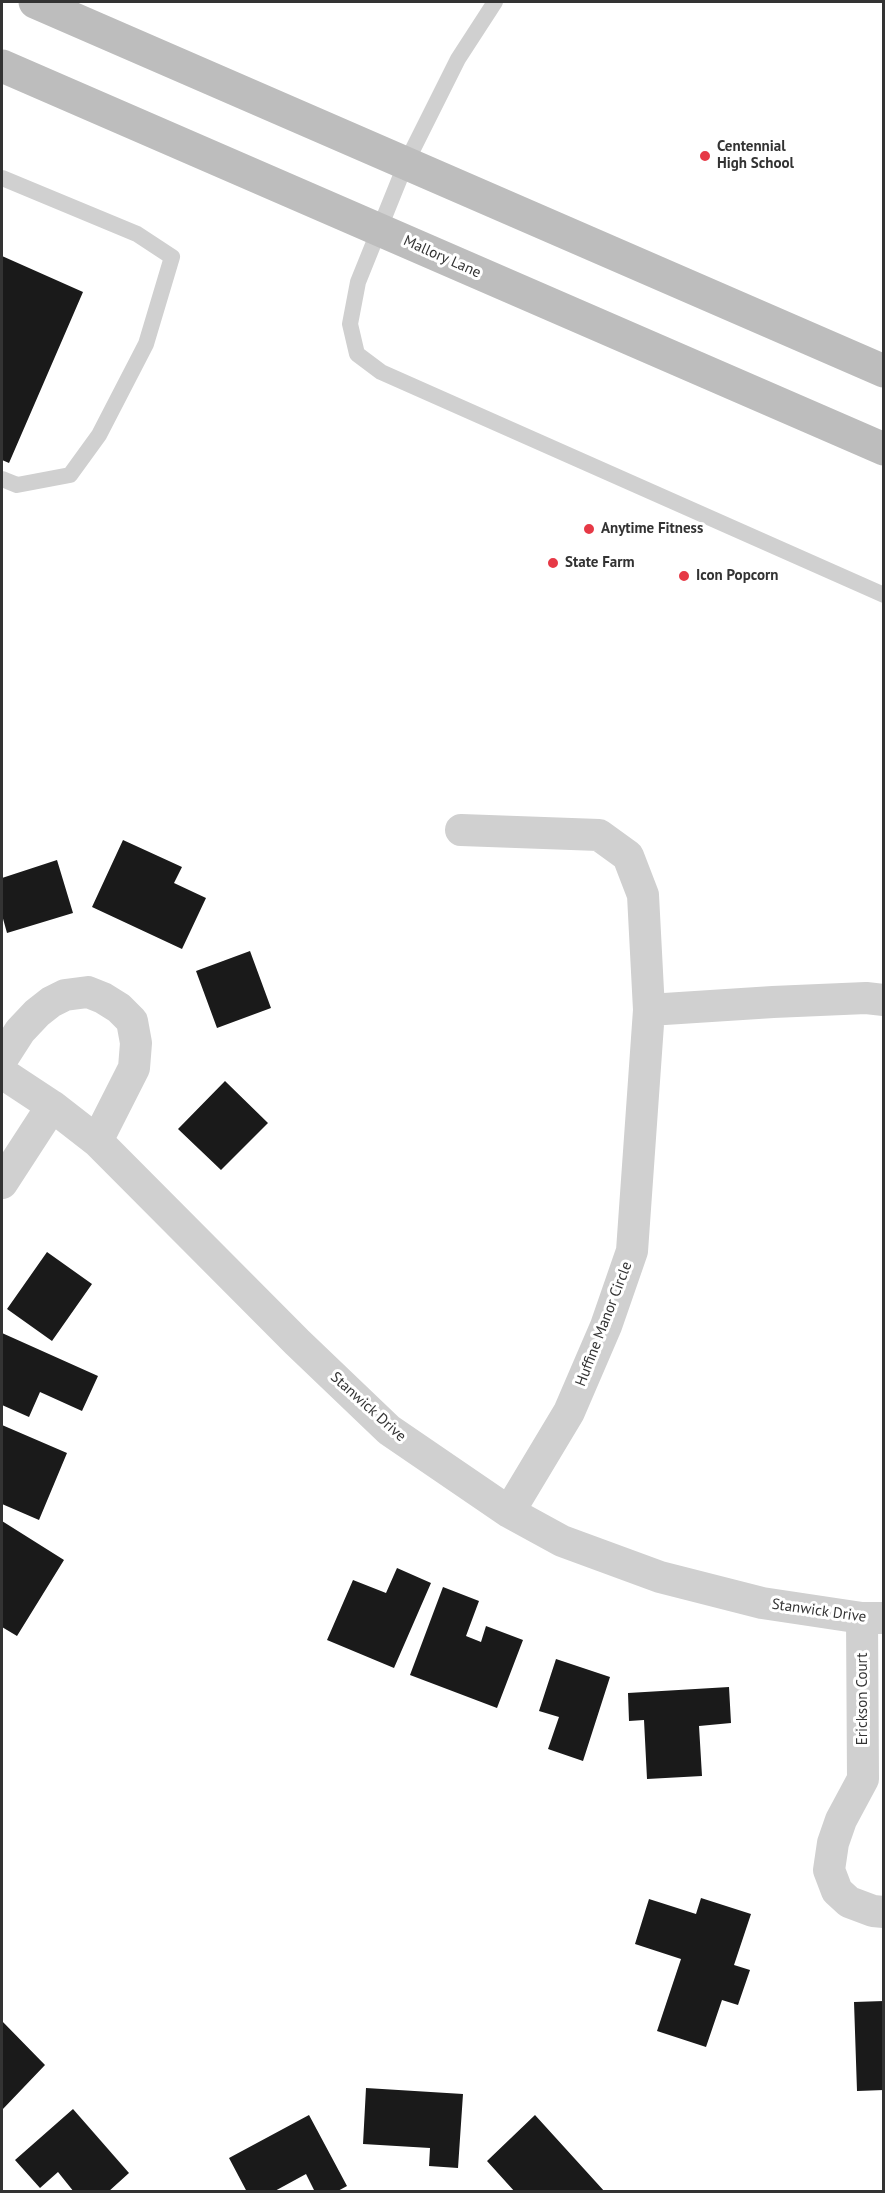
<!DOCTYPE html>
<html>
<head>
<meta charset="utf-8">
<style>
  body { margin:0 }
  #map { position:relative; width:885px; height:2193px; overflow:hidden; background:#fff; font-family:"PT Sans",sans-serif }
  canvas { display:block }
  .frame { position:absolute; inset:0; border:3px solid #333; pointer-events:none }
</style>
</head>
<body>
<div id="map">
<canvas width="885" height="2193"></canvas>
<div class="frame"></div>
</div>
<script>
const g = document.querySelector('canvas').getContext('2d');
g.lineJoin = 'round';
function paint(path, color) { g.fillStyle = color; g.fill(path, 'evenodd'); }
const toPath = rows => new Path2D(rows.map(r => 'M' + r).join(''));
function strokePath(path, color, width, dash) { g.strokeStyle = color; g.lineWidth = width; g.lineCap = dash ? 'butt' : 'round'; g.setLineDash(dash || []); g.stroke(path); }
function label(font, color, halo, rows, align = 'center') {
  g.font = font + ' "PT Sans",sans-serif'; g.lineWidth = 6; g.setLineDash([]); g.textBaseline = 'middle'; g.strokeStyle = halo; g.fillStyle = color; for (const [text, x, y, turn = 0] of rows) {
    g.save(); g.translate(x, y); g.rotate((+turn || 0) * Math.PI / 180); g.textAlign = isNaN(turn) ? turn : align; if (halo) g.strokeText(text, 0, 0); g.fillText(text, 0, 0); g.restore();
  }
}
const building = toPath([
  [2,256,83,292,9,463,2,460],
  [123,840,182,867,174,883,206,898,182,949,92,907],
  [57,860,73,913,7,933,2,915,2,878],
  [250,951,271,1008,217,1028,196,971],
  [225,1081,268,1123,221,1170,178,1129],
  [47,1252,92,1284,52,1341,7,1309],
  [2,1333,98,1376,82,1411,40,1392,29,1417,2,1405],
  [2,1425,67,1453,39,1520,2,1504],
  [2,1521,64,1560,17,1636,2,1627],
  [397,1568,431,1583,394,1668,327,1640,353,1580,386,1593],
  [443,1587,479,1601,466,1636,481,1642,486,1626,523,1640,497,1708,410,1675],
  [556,1659,610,1677,583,1761,548,1749,559,1717,539,1711],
  [729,1687,731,1723,699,1726,702,1776,647,1779,644,1720,629,1721,628,1693],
  [701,1898,751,1914,734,1965,750,1970,738,2005,722,2000,706,2047,657,2031,681,1959,635,1944,649,1899,696,1914],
  [884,2001,884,2090,857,2091,854,2002],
  [2,2021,45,2065,2,2110],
  [366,2088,463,2094,458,2168,429,2166,430,2148,363,2144],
  [73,2109,129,2173,108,2192,74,2192,58,2172,40,2188,15,2160],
  [309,2115,347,2186,336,2192,315,2192,306,2174,273,2192,247,2192,229,2158],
  [535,2115,605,2192,515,2192,487,2161]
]);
const lane = toPath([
  [495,2,458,59,406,163,358,282,350,324,357,354,381,372,884,595],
  [2,178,137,234,172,257,146,344,99,435,70,475,17,485,2,479]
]);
const street = toPath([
  [461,830,599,835,628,856,643,895,649,1010,632,1251,606,1326,569,1412,509,1512],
  [649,1010,773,1002,866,998,884,1000],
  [2,1059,20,1031,37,1013,51,1002,65,995,88,992,103,998,119,1008,132,1021,136,1043,134,1068,97,1141],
  [2,1073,52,1106,97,1141,297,1342,389,1430,509,1512,562,1541,660,1577,762,1603,862,1618,884,1618],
  [2,1183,52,1106],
  [862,1618,863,1779,841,1820,833,1843,829,1870,837,1891,849,1902,873,1911,884,1912]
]);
const secondary = toPath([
  [35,2,884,371],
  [2,66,884,449]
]);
const markers = [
  [705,156,6,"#e63946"],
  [589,529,6,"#e63946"],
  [553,563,6,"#e63946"],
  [684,576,6,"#e63946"]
];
const poiNames = [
  ["Centennial",717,147],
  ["High School",717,164],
  ["Anytime Fitness",601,529],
  ["State Farm",565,563],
  ["Icon Popcorn",696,576]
];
const streetNames = [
  ["Mallory Lane",442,257,24],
  ["Huffine Manor Circle",604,1324,-69],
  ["Stanwick Drive",368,1407,42],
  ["Stanwick Drive",819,1611,8],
  ["Erickson Court",863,1699,-90]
];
paint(building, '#1a1a1a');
strokePath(lane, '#d0d0d0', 16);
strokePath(street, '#d0d0d0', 32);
strokePath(secondary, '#bdbdbd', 33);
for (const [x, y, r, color] of markers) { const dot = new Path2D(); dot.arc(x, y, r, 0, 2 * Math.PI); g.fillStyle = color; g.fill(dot); strokePath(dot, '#fff', 2); }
label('bold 15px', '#333', '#fff', poiNames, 'left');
label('15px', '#333', '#fff', streetNames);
</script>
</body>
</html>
